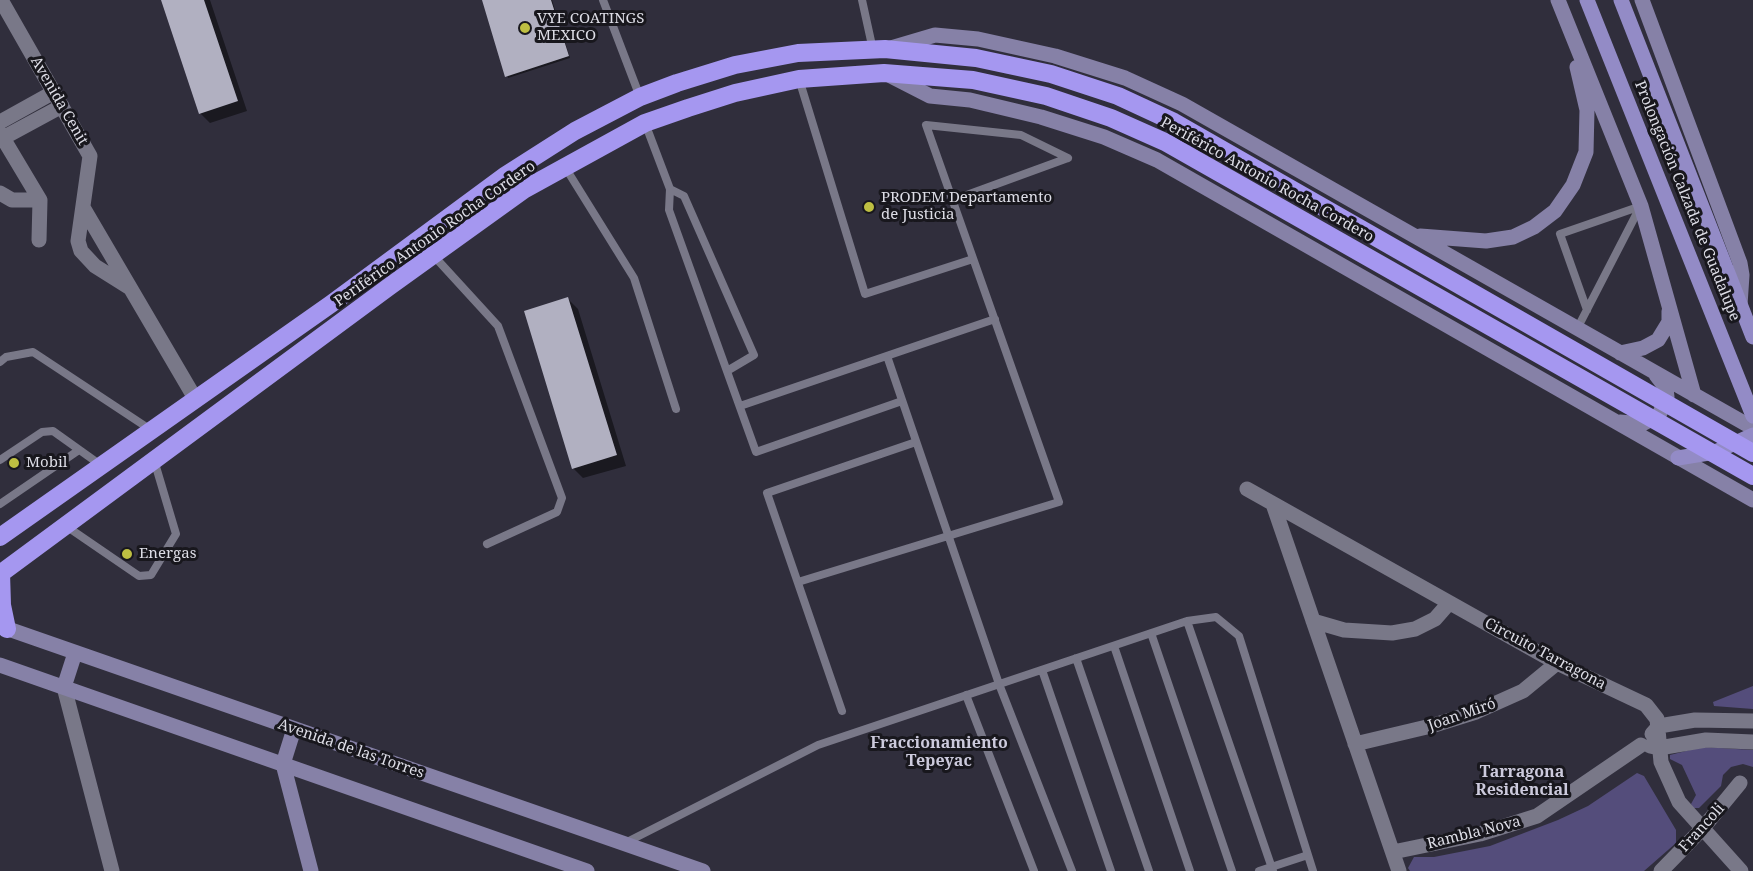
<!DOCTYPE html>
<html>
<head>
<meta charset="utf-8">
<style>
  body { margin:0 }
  canvas { display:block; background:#302e3c }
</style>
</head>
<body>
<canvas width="1753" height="871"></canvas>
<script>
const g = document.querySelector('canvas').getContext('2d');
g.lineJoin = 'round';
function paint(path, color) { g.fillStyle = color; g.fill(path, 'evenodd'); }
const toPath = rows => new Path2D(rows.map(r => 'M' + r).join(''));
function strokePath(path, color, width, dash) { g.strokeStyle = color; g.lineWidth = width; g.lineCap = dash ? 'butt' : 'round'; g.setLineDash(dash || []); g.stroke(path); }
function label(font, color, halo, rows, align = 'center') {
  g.font = font + ' "Noto Serif",serif'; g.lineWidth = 6; g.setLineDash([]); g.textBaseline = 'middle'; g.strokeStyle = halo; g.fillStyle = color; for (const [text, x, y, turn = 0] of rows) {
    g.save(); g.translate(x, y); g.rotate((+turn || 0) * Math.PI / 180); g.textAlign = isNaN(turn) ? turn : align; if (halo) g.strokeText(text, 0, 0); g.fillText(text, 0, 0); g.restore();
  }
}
const green = toPath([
  [1753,686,1753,709,1714,706,1713,702],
  [1702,747,1753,750,1753,767,1743,764,1731,767,1723,775,1721,786,1699,808,1693,808,1691,804,1696,795,1682,765,1670,759,1670,755],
  [1637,773,1644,776,1676,830,1676,843,1644,871,1410,871,1408,868,1414,857,1434,857,1490,846,1558,820,1588,806]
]);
const shadow = toPath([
  [162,0,210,0,247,111,210,123,200,113],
  [484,0,552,0,570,58,508,78],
  [568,299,578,309,626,466,583,478,573,468]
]);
const building = toPath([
  [161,0,204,0,238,101,199,114],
  [482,0,551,0,569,56,505,77],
  [568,297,617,455,572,469,524,311]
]);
const lane = toPath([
  [603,0,640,97],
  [862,0,873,50],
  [799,79,865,294,973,259],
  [645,123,670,189,669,210,756,452,902,401],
  [565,167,634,278,676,409],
  [670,189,684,196,754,355,727,371],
  [953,200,1068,158],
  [433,255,498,326,562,498,557,512,487,544],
  [1587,310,1560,234,1641,206],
  [1577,329,1640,207],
  [887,356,999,684,1072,871],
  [0,362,6,357,33,352,151,430],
  [740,406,995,319],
  [0,460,42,432,53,431,102,466],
  [0,504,79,450],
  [66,526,139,576,151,575,176,534,154,460],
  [798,582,1059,502,926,125,1021,135,1068,158],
  [1187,621,1273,871],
  [1151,633,1232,871],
  [1114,646,1190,871],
  [1076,658,1149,871],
  [1042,670,1111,871],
  [966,695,1034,871],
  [842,711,767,493,916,442],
  [625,843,818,745,1187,621,1216,617,1239,636,1313,871],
  [1259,871,1308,855]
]);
const street = toPath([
  [1,0,90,156,78,241,81,251,95,266,130,288],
  [0,122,54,92],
  [0,133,40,200,39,240],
  [3,138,62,106],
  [0,193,12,200,40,200],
  [84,209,196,400],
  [1247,489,1557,663,1646,705,1657,719,1661,762,1679,802,1741,871],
  [1273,504,1399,871],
  [1313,621,1344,630,1392,633,1415,629,1435,619,1449,603],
  [64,687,112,871],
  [1652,734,1659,726,1695,720,1753,721],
  [1355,744,1431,726,1476,712,1523,691,1557,663],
  [1650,746,1659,748,1706,740,1753,742],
  [1393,852,1480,834,1537,816,1641,745],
  [1661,871,1703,828,1740,783]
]);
const secondary = toPath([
  [1558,0,1641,206,1694,395],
  [1642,0,1740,263,1742,275,1740,305],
  [891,48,935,35,978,39,1055,56,1125,78,1182,104,1753,428],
  [889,75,930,96,970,100,1041,117,1104,137,1157,160,1753,500],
  [1420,236,1486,241,1513,237,1534,227,1555,211,1573,185,1586,152,1587,110,1577,67],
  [1620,353,1643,348,1658,340,1669,322,1669,311],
  [1620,422,1642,424,1659,415,1667,397,1666,388,1656,375],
  [0,626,703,871],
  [0,665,587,871],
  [64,687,75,653],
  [294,729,283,764,311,871]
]);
const primary = toPath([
  [1587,0,1753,416],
  [1621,0,1753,337],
  [1678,458,1715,452,1753,435]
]);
const highway = toPath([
  [0,537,331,304,506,175,575,131,640,97,677,83,735,65,798,53,885,49,976,58,1051,74,1118,96,1174,122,1753,453],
  [1,573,2,605,7,629],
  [0,574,390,286,525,189,645,123,688,108,735,93,799,79,884,73,973,80,1046,96,1111,118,1165,142,1753,476]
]);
const markers = [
  [525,28,6,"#bebf42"],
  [869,207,6,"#bebf42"],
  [14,463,6,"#bebf42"],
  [127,554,6,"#bebf42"]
];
const poiNames = [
  ["VYE COATINGS",537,19],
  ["MEXICO",537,36],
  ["PRODEM Departamento",881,198],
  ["de Justicia",881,215],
  ["Mobil",26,463],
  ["Energas",139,554]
];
const streetNames = [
  ["Avenida Cenit",59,101,60],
  ["Periférico Antonio Rocha Cordero",1267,180,29],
  ["Prolongación Calzada de Guadalupe",1687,201,68],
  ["Periférico Antonio Rocha Cordero",435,234,-35],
  ["Circuito Tarragona",1545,654,28],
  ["Joan Miró",1462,715,-19],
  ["Avenida de las Torres",351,749,19],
  ["Francoli",1702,828,-48],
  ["Rambla Nova",1474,833,-14]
];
const neighbourhoodNames = [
  ["Fraccionamiento",939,743],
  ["Tepeyac",939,761],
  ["Tarragona",1522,772],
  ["Residencial",1522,790]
];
paint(green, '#544d7b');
paint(shadow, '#0007');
paint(building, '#b1b0c1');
strokePath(lane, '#797888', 8);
strokePath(street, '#797888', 15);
strokePath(secondary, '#8681a7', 15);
strokePath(primary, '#938bc6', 15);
strokePath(highway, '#a597f0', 18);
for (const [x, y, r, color] of markers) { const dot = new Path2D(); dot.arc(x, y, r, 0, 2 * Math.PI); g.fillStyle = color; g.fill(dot); strokePath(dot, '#18171d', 2); }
label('15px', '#dddde6', '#18171d', poiNames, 'left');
label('15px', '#dddde6', '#18171d', streetNames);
label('bold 16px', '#cccadc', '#18171d', neighbourhoodNames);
</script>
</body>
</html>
